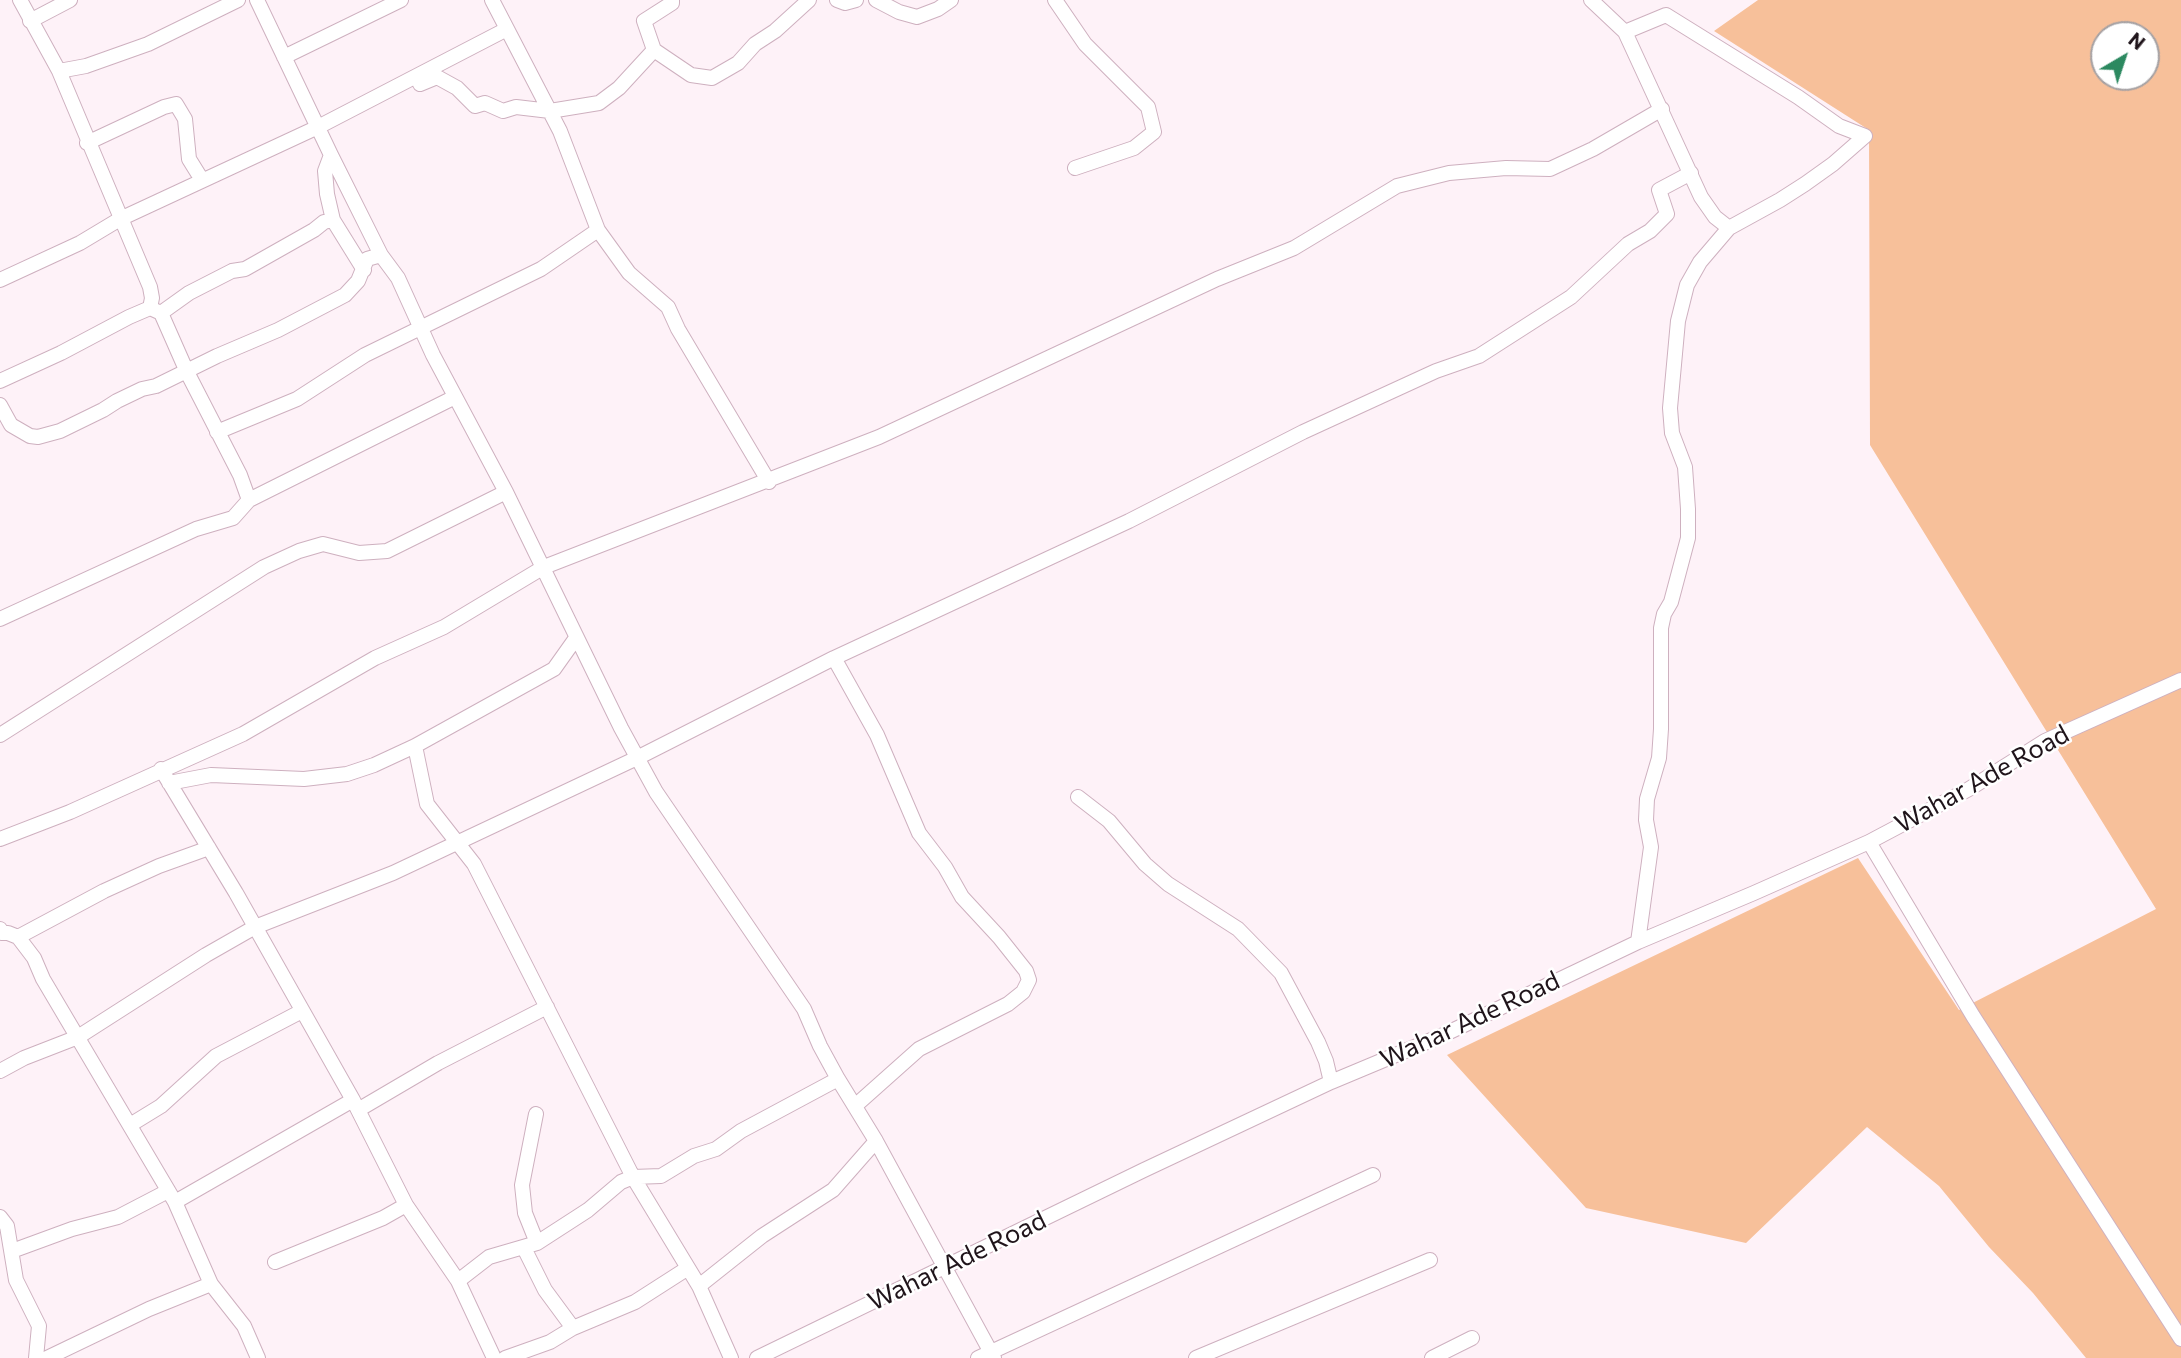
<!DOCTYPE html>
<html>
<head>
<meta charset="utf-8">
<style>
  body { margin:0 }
  #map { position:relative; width:2181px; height:1358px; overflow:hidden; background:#fef2f8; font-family:Commissioner,sans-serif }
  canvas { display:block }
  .north { position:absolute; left:2090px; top:21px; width:70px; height:70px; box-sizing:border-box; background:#fff; border:2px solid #a5a1a3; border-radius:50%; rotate:39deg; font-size:19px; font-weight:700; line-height:28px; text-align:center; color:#1f141a }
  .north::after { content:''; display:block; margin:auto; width:24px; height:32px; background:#2c8960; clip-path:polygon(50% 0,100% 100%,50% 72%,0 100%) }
</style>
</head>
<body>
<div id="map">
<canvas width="2181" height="1358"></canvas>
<div class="north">N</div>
</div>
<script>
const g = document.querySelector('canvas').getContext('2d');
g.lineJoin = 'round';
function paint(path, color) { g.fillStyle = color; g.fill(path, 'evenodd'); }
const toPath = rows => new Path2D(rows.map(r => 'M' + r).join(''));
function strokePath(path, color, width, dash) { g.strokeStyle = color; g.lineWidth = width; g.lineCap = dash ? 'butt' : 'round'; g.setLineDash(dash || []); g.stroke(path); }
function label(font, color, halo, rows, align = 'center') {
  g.font = font + ' Commissioner,sans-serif'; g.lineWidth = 5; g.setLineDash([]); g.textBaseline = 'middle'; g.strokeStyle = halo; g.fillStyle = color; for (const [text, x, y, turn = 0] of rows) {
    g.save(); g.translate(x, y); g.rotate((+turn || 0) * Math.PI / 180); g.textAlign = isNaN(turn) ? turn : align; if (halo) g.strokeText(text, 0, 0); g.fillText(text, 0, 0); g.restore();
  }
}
const green = toPath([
  [1758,0,2181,0,2181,1358,2086,1358,2033,1293,1989,1247,1939,1186,1867,1127,1746,1243,1586,1208,1447,1055,1858,858,1959,1010,2156,909,1870,445,1869,130,1714,31],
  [2104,35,2146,35,2146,77,2104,77]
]);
const minor = toPath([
  [257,0,331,155,381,255,398,278,433,355,506,492,621,728,656,792,804,1009,820,1046,838,1079,876,1141,994,1358],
  [492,0,560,131,598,230,629,273,668,307,678,329,769,482],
  [837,0,845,3,856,0],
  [876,0,899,12,917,17,938,9,951,0],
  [1055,0,1085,44,1148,107,1154,132,1134,148,1075,168],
  [1591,0,1625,32,1701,197,1715,217,1729,228],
  [30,21,70,0],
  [1625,32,1666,15,1798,97,1839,126,1865,136,1833,164,1805,184,1780,200,1729,228,1700,262,1687,285,1678,321,1670,408,1672,433,1685,467,1688,509,1688,538,1671,602,1664,614,1661,628,1661,729,1659,758,1647,799,1646,820,1651,847,1638,942],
  [654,50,691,75,712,78,738,63,755,44,775,31,809,0],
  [284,57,401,0],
  [59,71,86,66,148,44,238,0],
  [420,84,437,77,457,88,475,106,485,103,503,111,516,107,550,111,599,103,619,88,654,50,644,21,672,3,672,0],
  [87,143,164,107,176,104,185,119,189,159,202,180],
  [333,220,364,270],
  [0,280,80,243,120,219,318,127,507,29],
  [161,313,189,293,232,271,245,269,314,230,324,222,333,220,327,194,325,171,331,155],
  [0,381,61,353,129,317,150,308],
  [0,405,11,425,30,436,38,437,60,431,103,410,117,401,142,389,156,386,217,356,278,330,345,295,358,281,367,259,381,255],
  [217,432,297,399,365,355,541,269,598,230],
  [249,500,455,397],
  [0,619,196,529,233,518,249,500,240,475,187,372,161,313,150,308,152,298,150,287,59,71,20,0],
  [834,658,877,735,919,833,945,867,962,897,999,937,1026,971,1029,980,1023,992,1008,1004,919,1049,855,1106],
  [0,735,264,567,299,551,323,544,359,553,387,551,506,492],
  [415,746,427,804,474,864,633,1177,699,1286,731,1358],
  [161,769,236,893,353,1100,406,1205,458,1281,494,1358],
  [169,783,211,775,304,779,347,774,374,765,415,746,554,669,576,638],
  [1078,797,1109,821,1145,864,1168,884,1238,929,1281,973,1318,1042,1326,1061,1331,1082],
  [0,839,70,812,243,734,375,658,444,627,544,567,879,437,1217,279,1294,248,1397,186,1449,173,1506,168,1550,169,1593,149,1662,109],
  [1869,842,1973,1016,2181,1339],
  [0,929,2,933,8,933,18,937,34,958,43,979,175,1202,211,1284,244,1326,258,1358],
  [18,937,104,891,159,866,209,848],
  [0,1071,24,1058,78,1037,206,955,255,927,393,873,637,758,834,658,1129,521,1303,432,1436,371,1479,356,1571,297,1628,244,1650,231,1667,214,1659,190,1691,173],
  [358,1110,438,1063,547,1007],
  [536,1114,522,1185,525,1213,537,1243],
  [130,1125,161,1106,216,1056,302,1011],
  [175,1202,353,1100],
  [0,1217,7,1226,16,1280,39,1326,36,1358],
  [524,1248,545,1290,573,1328],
  [12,1251,72,1229,118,1217,168,1191],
  [275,1262,383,1218,406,1205],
  [458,1281,489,1257,537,1243,588,1210,621,1182,633,1177,661,1176,694,1156,716,1149,741,1131,838,1079],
  [699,1286,762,1236,833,1190,876,1141],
  [47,1358,149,1309,211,1284],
  [505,1358,550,1342,573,1328,635,1302,688,1268],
  [757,1358,1144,1170,1331,1082,1441,1036,1638,942,1754,893,1869,842,1969,789,2045,741,2181,680],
  [978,1358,1373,1175],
  [1196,1358,1430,1260],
  [1432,1358,1472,1338]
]);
const streetNames = [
  ["Wahar Ade Road",1982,779,-29],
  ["Wahar Ade Road",1470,1020,-25],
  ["Wahar Ade Road",957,1261,-26]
];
paint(green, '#f7c09a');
strokePath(minor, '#ceb0bf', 16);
strokePath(minor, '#fff', 14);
label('26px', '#1f141a', '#fff', streetNames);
</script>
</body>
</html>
